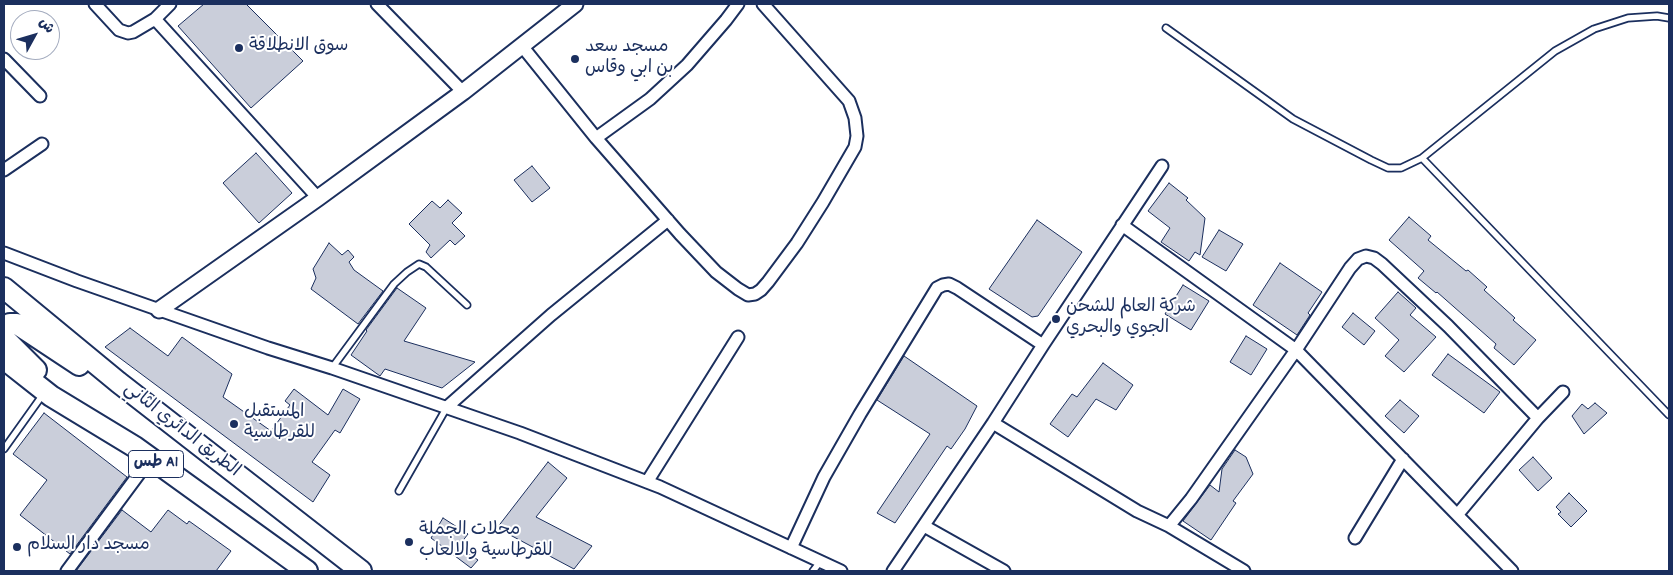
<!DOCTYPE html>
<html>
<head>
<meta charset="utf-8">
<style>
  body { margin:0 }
  #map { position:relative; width:1673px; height:575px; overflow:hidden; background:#fff; font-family:Dekko,"Playpen Sans Arabic",sans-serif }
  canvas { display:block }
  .frame { position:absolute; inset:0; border:5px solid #1b2f5e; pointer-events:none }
  .north { position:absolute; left:10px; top:10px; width:50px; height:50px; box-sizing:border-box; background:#fff; border:1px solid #a4acbf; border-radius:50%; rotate:51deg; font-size:14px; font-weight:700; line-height:20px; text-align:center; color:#1b2f5e }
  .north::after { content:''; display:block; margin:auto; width:18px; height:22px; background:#1b2f5e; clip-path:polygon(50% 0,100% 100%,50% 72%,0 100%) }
</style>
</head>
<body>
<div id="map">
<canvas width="1673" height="575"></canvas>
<div class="frame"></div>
<div class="north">ش</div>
</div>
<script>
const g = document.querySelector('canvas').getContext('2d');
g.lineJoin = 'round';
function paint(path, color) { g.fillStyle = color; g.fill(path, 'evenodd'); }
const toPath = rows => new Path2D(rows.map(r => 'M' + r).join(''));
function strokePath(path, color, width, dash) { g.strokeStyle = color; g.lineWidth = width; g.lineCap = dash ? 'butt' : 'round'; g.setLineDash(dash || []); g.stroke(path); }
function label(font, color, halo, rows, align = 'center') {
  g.font = font + ' Dekko,"Playpen Sans Arabic",sans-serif'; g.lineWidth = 4; g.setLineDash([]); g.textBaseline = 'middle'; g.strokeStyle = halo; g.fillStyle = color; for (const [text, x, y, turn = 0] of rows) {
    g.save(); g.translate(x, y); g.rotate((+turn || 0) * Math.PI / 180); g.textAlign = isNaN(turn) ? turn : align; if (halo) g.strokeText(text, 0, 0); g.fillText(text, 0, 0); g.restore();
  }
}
const building = toPath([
  [204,4,246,4,303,61,251,108,178,26,204,4],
  [256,153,292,193,259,223,223,183,256,153],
  [532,166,550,188,532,202,514,180,532,166],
  [1169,183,1188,198,1186,200,1205,218,1200,255,1195,252,1189,261,1161,242,1170,228,1148,211,1169,183],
  [448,200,462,213,452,223,465,236,455,245,450,240,431,258,426,252,430,245,409,224,432,201,440,208,448,200],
  [1409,217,1431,236,1428,240,1466,271,1468,270,1487,287,1484,290,1515,318,1513,320,1536,340,1514,365,1494,348,1496,344,1437,292,1436,293,1418,278,1424,271,1389,240,1409,217],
  [1037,220,1082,252,1038,316,1032,317,989,289,1037,220],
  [1219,230,1243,244,1226,271,1202,257,1219,230],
  [329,243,342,255,348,250,354,257,349,262,354,270,383,291,358,324,311,289,316,278,313,269,329,243],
  [1280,263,1322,292,1308,313,1310,315,1297,335,1253,305,1280,263],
  [1183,285,1209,301,1191,330,1165,314,1183,285],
  [397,288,426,308,404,341,475,362,442,388,385,369,380,376,351,355,367,331,366,330,397,288],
  [1398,292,1416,308,1410,315,1436,337,1404,372,1385,356,1399,340,1375,318,1398,292],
  [1353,313,1375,331,1364,345,1342,327,1353,313],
  [130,328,168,356,182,337,232,374,223,397,271,431,290,405,285,401,294,389,328,415,343,389,360,399,340,433,335,430,312,462,330,475,313,502,105,347,130,328],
  [1246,336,1267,349,1251,375,1230,362,1246,336],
  [1448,354,1500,392,1484,413,1432,375,1448,354],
  [904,356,977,406,965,429,951,449,947,446,895,523,877,513,930,434,877,400,904,356],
  [1103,363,1133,385,1116,410,1096,399,1068,437,1050,424,1072,394,1077,397,1103,363],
  [1400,400,1419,416,1404,433,1385,416,1400,400],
  [1595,403,1607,413,1584,434,1572,416,1582,404,1588,409,1595,403],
  [44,413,127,477,70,554,20,515,47,480,13,454,44,413],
  [1235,450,1246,457,1253,474,1233,501,1236,503,1211,540,1183,521,1210,485,1219,492,1222,469,1235,450],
  [1533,457,1552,478,1538,491,1519,470,1533,457],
  [548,462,567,478,536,517,592,546,574,569,497,528,548,462],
  [1569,493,1587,511,1571,527,1558,514,1561,512,1556,507,1569,493],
  [122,510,151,532,168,510,187,524,189,521,231,551,216,571,76,571,122,510],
  [443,518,468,534,458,547,478,560,471,568,431,538,443,518]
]);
const service = toPath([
  [1166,28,1293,119,1371,160,1388,168,1401,168,1422,158,1669,415],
  [1422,158,1555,51,1594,29,1628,18,1657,16,1669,18],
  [332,368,394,284,407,272,419,264,426,267,467,305],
  [4,449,44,393],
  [399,491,447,407],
  [813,571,820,562]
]);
const minor = toPath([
  [95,4,119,30,128,33,133,32,155,19,170,4],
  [377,4,463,92],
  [155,19,318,198],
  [522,46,596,138,680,234,716,272,738,289,748,295,755,294,761,290,768,282,797,243,823,202,855,147,857,136,855,118,849,101,763,4],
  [4,59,40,96],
  [596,138,650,99,687,65,726,20,738,4],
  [4,170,42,144],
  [1122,225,1296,350,1512,571],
  [4,253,77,281,268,348,332,368,520,433,660,487,841,571],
  [447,407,551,315,668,220],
  [993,423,1137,511,1169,526,1244,571],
  [647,482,738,337],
  [1458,514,1538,418,1563,392],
  [924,526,1004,571],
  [1169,526,1191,499,1296,350,1350,268,1358,259,1366,256,1374,258,1382,264,1448,326,1538,418],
  [1355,538,1403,459],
  [791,548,824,477,860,414,937,288,943,285,949,284,957,288,1043,345],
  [67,571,150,459],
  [893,571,993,423,1043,345,1162,166]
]);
const tertiary = toPath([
  [159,310,318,198,463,92,575,4]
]);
const trunk = toPath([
  [4,288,118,382,361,571],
  [4,331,10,324,17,324,79,365],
  [4,338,36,370],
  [4,359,51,396,135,447,307,571]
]);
const markers = [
  [239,48,5,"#1b2f5e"],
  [575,59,5,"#1b2f5e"],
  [1056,319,5,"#1b2f5e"],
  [234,424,5,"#1b2f5e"],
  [409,542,5,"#1b2f5e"],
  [17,547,5,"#1b2f5e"]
];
const shields = [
  [156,464,55]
];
const shieldNames = [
  ["طس A1",156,464]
];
const poiNames = [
  ["سوق الانطلاقة",249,48],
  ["مسجد سعد",585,49],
  ["بن ابي وقاس",585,70],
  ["شركة العالم للشحن",1066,309],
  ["الجوي والبحري",1066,330],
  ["المستقبل",244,414],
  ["للقرطاسية",244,435],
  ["محلات الجملة",419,532],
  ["للقرطاسية والالعاب",419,553],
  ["مسجد دار السلام",27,547]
];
const streetNames = [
  ["الطريق الدائري الثاني",181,431,38]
];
paint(building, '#caceda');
strokePath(building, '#1b2f5e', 1);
strokePath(service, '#1b2f5e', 9);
strokePath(minor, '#1b2f5e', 15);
strokePath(tertiary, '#1b2f5e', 19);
strokePath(trunk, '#1b2f5e', 24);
strokePath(service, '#fff', 5.5);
strokePath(minor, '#fff', 11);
strokePath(tertiary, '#fff', 15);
strokePath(trunk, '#fff', 20);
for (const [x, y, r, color] of markers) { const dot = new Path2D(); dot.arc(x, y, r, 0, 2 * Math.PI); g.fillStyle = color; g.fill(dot); strokePath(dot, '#fff', 2); }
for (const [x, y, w] of shields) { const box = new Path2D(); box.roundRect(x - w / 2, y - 13.5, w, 27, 4); g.fillStyle = '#fff'; g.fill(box); strokePath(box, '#1b2f5e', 1); }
label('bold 16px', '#1b2f5e', null, shieldNames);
label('18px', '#1b2f5e', '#fff', poiNames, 'left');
label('18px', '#1b2f5e', '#fff', streetNames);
</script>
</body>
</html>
